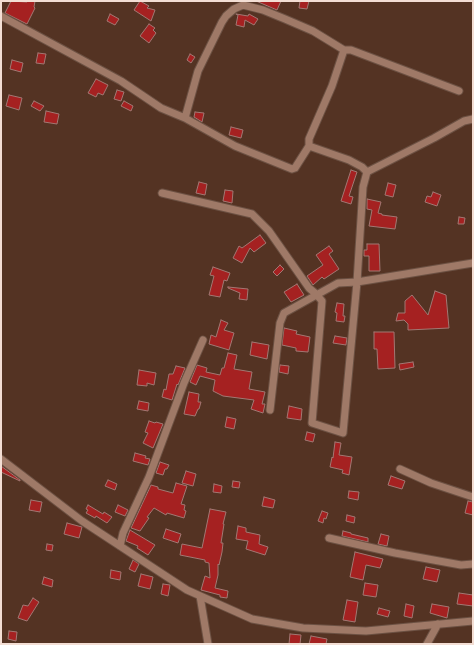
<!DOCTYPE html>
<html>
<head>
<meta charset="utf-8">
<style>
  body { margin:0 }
  #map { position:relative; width:474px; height:645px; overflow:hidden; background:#543323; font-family:Raleway,sans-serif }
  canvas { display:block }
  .frame { position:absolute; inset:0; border:2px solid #f3ded4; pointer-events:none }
</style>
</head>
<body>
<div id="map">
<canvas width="474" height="645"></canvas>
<div class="frame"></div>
</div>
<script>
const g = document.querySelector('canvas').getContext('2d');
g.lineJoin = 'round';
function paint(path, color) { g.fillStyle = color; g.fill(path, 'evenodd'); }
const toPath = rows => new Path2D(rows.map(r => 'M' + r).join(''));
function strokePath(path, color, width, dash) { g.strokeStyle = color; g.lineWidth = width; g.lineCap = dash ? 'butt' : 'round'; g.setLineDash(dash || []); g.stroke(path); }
const building = toPath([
  [11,1,27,2,27,1,35,1,34,7,35,8,27,24,5,13,11,1],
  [140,1,149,6,147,8,155,10,151,21,134,10,140,1],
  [256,1,281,1,277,10,256,1],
  [300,1,309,1,307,9,299,8,300,1],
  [110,14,119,19,115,25,107,21,110,14],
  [236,14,248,16,249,14,258,19,254,25,245,20,244,27,236,25,238,15,236,14],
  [149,24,155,28,153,30,156,33,149,43,140,36,149,24],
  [38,53,46,54,44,64,36,63,38,53],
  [190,54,195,57,191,63,187,60,190,54],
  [12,60,23,63,21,72,10,69,12,60],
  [96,79,108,85,103,95,98,93,96,97,88,93,96,79],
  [117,90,124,92,121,101,114,99,117,90],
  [9,95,22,98,19,110,6,106,9,95],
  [34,101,44,106,40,111,31,106,34,101],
  [124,101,133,106,131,111,121,106,124,101],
  [46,111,59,114,57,124,44,122,46,111],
  [195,112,204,113,202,122,194,117,195,112],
  [231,127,243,130,241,138,229,135,231,127],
  [351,170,357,172,349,196,353,197,351,204,341,201,351,170],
  [199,182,207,184,205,195,196,193,199,182],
  [388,183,396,185,393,197,385,195,388,183],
  [225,190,233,191,232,203,223,201,225,190],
  [433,192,441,195,437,206,425,202,427,196,431,197,433,192],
  [367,199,381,202,378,213,382,214,382,215,397,217,395,229,369,226,372,210,367,209,367,199],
  [459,217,465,218,464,224,458,224,459,217],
  [260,235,266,243,254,252,250,248,242,263,233,258,239,246,242,248,260,235],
  [367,244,379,244,380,271,369,271,369,256,364,256,364,250,367,250,367,244],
  [329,246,333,251,329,254,339,269,324,279,322,277,313,285,307,276,323,265,316,255,329,246],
  [280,265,284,269,277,276,273,272,280,265],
  [213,267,230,273,227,281,224,280,220,297,209,295,214,276,210,275,213,267],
  [297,284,304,295,291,302,284,292,297,284],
  [228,287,248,289,247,300,239,299,240,293,228,288,228,287],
  [435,291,446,295,449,328,408,330,408,324,404,320,396,321,398,313,405,313,405,301,412,295,428,315,435,291],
  [337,303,344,304,343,316,345,316,344,322,336,321,337,313,335,312,337,303],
  [221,320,228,323,224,330,234,333,229,350,209,344,211,335,216,337,221,320],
  [284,328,297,331,296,334,310,337,308,352,296,351,296,348,282,345,284,328],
  [374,332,394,332,395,368,378,369,377,349,374,349,374,332],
  [335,336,347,338,346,345,333,343,335,336],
  [252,342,269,345,267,359,250,355,252,342],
  [228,353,237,355,234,369,252,372,249,389,265,392,262,404,265,404,263,413,251,409,254,400,223,396,213,391,215,380,200,376,196,385,190,382,197,365,207,368,206,372,220,375,222,368,224,368,228,353],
  [413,362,414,367,400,370,399,364,413,362],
  [280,365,289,366,288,374,279,372,280,365],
  [176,366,185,368,178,385,177,384,172,400,162,397,164,389,166,390,169,374,173,374,176,366],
  [139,370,156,373,154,385,147,383,147,386,137,385,139,370],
  [189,392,199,394,198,402,201,402,199,409,198,409,195,416,184,414,189,392],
  [139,401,149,403,148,411,137,409,139,401],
  [289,406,302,409,301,420,287,418,289,406],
  [227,417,236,419,234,429,225,427,227,417],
  [149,421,155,423,156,422,163,424,153,448,143,443,148,433,145,432,149,421],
  [307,432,315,434,313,442,305,440,307,432],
  [335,442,341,443,339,455,352,457,349,475,342,473,343,470,330,467,332,457,333,458,335,442],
  [135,453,146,456,145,458,150,459,148,465,133,461,135,453],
  [160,462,169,465,167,469,165,469,163,475,156,473,160,462],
  [1,466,20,480,20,481,1,472,1,466],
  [186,471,196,474,193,486,182,483,186,471],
  [391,476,405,481,402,489,388,485,391,476],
  [108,480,117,484,115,490,105,486,108,480],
  [233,481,240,482,239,488,232,487,233,481],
  [176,483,187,486,181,504,185,505,184,510,186,511,184,518,167,513,166,515,154,508,147,517,149,518,140,531,131,528,151,485,158,487,158,489,173,493,176,483],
  [214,484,222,486,221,493,213,492,214,484],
  [349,491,359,492,358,500,348,498,349,491],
  [264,497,275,500,273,508,262,506,264,497],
  [31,500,42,502,40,512,29,510,31,500],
  [468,501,473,502,473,515,465,513,468,501],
  [88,505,103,514,104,512,112,517,107,523,96,516,95,518,86,513,88,510,86,509,88,505],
  [118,505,128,510,125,516,115,512,118,505],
  [210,509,226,512,223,524,224,524,221,543,223,543,222,552,219,565,218,564,218,575,215,588,228,591,227,598,220,597,220,595,201,590,205,576,210,578,209,563,205,562,205,560,180,555,182,544,202,548,210,509],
  [322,511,328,513,326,519,324,518,323,523,318,521,322,511],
  [347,515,355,517,354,523,346,521,347,515],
  [67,523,82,527,79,538,64,534,67,523],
  [238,526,246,528,246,532,260,535,259,544,268,547,265,555,246,549,248,541,236,539,238,526],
  [166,529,181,534,178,543,163,538,166,529],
  [130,530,155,545,148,555,137,548,138,546,126,541,130,530],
  [343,531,351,533,351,534,368,538,368,542,342,536,343,531],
  [381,534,389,536,387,546,378,544,381,534],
  [47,544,53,545,52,551,46,550,47,544],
  [355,552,383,559,380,568,366,565,363,580,350,577,355,552],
  [133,560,139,564,135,572,129,569,133,560],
  [426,567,440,570,437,582,423,579,426,567],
  [111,570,121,572,120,580,110,578,111,570],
  [141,574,153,577,150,589,138,586,141,574],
  [44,577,53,580,52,587,42,584,44,577],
  [365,583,378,585,376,597,363,595,365,583],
  [163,584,170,585,168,596,161,594,163,584],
  [459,593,473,595,473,606,457,604,459,593],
  [33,598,39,602,27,621,18,618,23,605,28,606,33,598],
  [347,600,358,602,355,622,343,620,347,600],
  [406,604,414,606,412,618,404,616,406,604],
  [432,604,449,607,447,618,430,613,432,604],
  [379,608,390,611,388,617,377,614,379,608],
  [9,631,17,632,16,641,8,639,9,631],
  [290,634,301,635,300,644,289,644,290,634],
  [311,636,327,639,326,644,309,644,311,636]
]);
const minor = toPath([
  [1,16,121,81,161,108,185,118,235,146,292,169,295,168,309,146],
  [344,50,332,86,309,139,309,146,349,160,362,167,367,172],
  [185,118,198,71,222,22,226,16,234,9,243,5,263,10,285,19,313,31,344,50,351,50,459,91],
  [162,193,252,214,269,231,309,288,316,294,322,301,312,423,343,433,357,282,363,187,367,172,434,138,464,121,473,119],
  [270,410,280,323,284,313,338,283,357,282,473,263],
  [1,459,82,521,187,590,252,619,303,628,366,631,473,621],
  [400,469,431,483,473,497],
  [329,538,395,553,461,565,473,564],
  [120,546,123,533,149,477,184,383,203,340],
  [200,596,208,644],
  [427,644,438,624]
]);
paint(building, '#a52121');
strokePath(building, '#a27873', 1);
strokePath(minor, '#6c5143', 9);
strokePath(minor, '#9f7967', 7);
</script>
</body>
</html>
